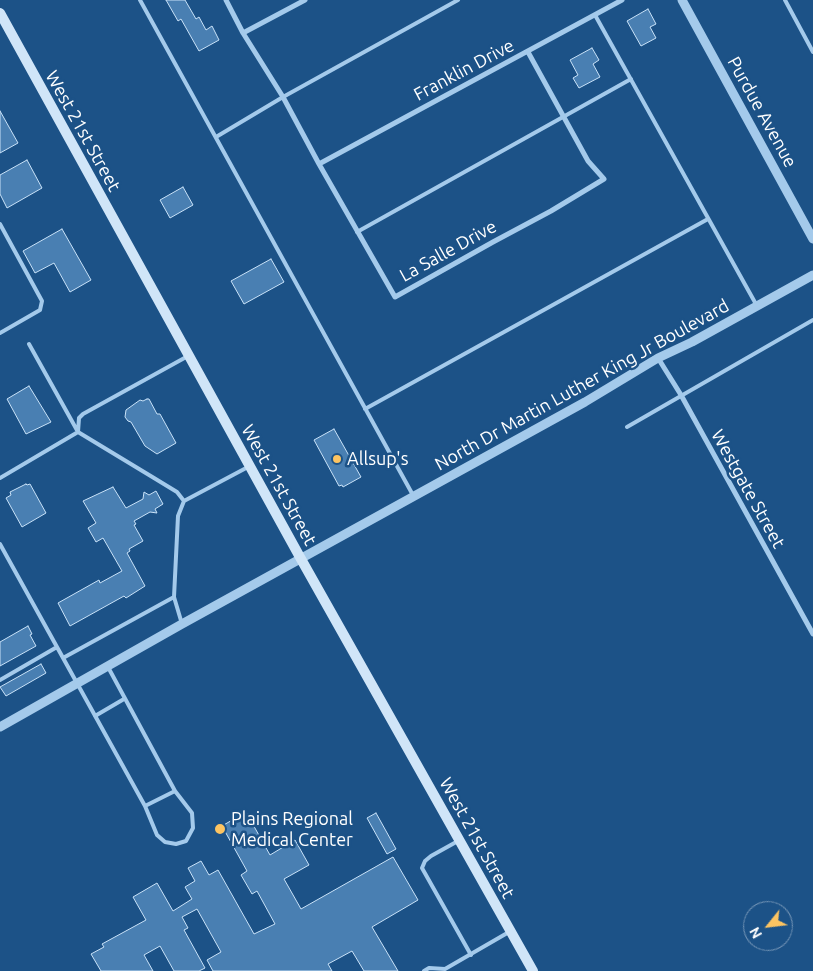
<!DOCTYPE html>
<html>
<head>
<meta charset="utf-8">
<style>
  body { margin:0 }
  #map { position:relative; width:813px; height:971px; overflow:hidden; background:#1c5287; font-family:Ubuntu,sans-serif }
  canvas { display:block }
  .north { position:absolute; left:743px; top:901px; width:50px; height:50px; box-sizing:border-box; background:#1c5287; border:1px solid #7797b7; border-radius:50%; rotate:241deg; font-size:14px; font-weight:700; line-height:20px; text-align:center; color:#fff }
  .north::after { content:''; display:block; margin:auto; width:18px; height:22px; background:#fcc462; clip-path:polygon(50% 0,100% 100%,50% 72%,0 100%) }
</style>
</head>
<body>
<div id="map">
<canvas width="813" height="971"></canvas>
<div class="north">N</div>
</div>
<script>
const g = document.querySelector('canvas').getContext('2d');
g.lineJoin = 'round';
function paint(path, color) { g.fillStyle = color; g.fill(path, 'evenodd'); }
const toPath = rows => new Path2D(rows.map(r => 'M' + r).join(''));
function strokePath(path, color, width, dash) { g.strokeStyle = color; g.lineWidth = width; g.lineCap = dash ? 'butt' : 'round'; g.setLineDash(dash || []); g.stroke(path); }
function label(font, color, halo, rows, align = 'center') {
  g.font = font + ' Ubuntu,sans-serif'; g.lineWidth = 5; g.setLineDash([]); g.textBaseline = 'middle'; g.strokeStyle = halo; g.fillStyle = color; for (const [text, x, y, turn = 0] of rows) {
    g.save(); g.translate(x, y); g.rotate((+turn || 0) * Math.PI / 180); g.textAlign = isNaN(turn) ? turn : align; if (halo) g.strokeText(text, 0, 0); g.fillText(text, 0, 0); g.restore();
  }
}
const building = toPath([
  [166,0,185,0,196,19,199,17,206,30,212,26,219,40,199,51,181,19,178,21,166,0],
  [648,9,656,24,650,27,656,38,641,46,627,21,648,9],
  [592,48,599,60,593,64,600,77,579,88,573,78,578,75,570,60,592,48],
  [0,111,18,143,0,153,0,111],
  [27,160,42,188,7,208,0,194,0,175,27,160],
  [183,187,193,205,170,218,160,200,183,187],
  [62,229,91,280,70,292,54,263,35,273,23,251,62,229],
  [271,259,284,282,244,304,231,281,271,259],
  [29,386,51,422,26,434,7,399,29,386],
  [147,399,149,399,157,414,160,414,176,443,157,454,145,446,131,422,128,421,125,417,126,410,140,400,143,401,147,399],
  [334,429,361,477,343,487,342,485,339,486,314,440,334,429],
  [26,484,27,485,30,484,46,513,22,527,6,498,11,495,10,492,26,484],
  [113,487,126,508,143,499,144,492,149,495,156,491,163,504,155,509,157,513,150,512,134,521,136,524,134,525,143,541,129,549,130,551,127,553,145,586,126,598,124,596,70,626,58,603,99,580,100,583,122,571,103,538,96,542,88,528,96,523,83,501,113,487],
  [28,626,32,634,30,635,36,646,0,666,0,642,28,626],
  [41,664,46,673,6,696,0,687,41,664],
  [246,812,270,855,295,840,309,865,284,879,301,909,393,857,418,900,372,927,398,971,364,971,352,951,328,964,332,971,213,971,207,960,221,952,197,909,182,917,188,928,184,930,205,968,199,971,174,971,160,946,144,955,153,971,101,971,91,954,104,947,102,944,146,920,133,897,157,883,173,911,192,899,185,887,195,881,188,868,201,861,209,875,218,870,254,934,275,924,257,891,252,894,241,875,247,871,222,826,246,812],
  [376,813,396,849,387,854,367,818,376,813]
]);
const service = toPath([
  [140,0,414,497],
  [785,0,813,52],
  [595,15,757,306],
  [216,137,283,97,458,0],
  [0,224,42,301,40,310,0,333],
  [357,232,631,79],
  [29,344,78,432,154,478,177,492,184,501],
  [365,409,708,219],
  [627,427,813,320],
  [0,478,78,432,79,418,83,414,188,356],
  [0,544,145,806,157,835,165,842,176,844,186,841,193,828,192,813,175,791,108,667],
  [182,624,174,597,178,516,184,501,248,467],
  [63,658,174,597],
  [0,680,57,647],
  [95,716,124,699],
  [145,806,175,791],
  [458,841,431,856,425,861,422,868,471,955],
  [424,971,429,968,445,969,509,932]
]);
const minor = toPath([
  [226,0,243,33,283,97,319,164,395,297,493,242,551,211,604,179,588,161,528,52],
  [243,33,305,0],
  [319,164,622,0],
  [658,358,681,395,813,634]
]);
const tertiary = toPath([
  [682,0,813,239],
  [0,727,182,624,585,402,658,358,692,342,813,275]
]);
const secondary = toPath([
  [0,13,301,559,533,971]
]);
const markers = [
  [337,459,5,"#fcc462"],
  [220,829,6,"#fcc462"]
];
const streetNames = [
  ["Franklin Drive",464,70,-28],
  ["Purdue Avenue",762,112,61],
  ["West 21st Street",83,131,61],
  ["La Salle Drive",448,251,-29],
  ["North Dr Martin Luther King Jr Boulevard",582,385,-29],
  ["West 21st Street",279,485,61],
  ["Westgate Street",748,489,61],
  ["West 21st Street",477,838,61]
];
const poiNames = [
  ["Allsup's",347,459],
  ["Plains Regional",231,819],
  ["Medical Center",231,840]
];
paint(building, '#497fb2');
strokePath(building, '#c9e2f8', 1);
strokePath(service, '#a4caeb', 4);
strokePath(minor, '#a4caeb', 5);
strokePath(tertiary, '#a4caeb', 9);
strokePath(secondary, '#d0e5f8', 10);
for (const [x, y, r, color] of markers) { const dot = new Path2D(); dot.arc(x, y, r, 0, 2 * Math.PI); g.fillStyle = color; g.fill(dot); strokePath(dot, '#1c5287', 2); }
label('18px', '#fff', '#1c5287', streetNames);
label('18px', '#fff', '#1c5287', poiNames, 'left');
</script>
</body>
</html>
